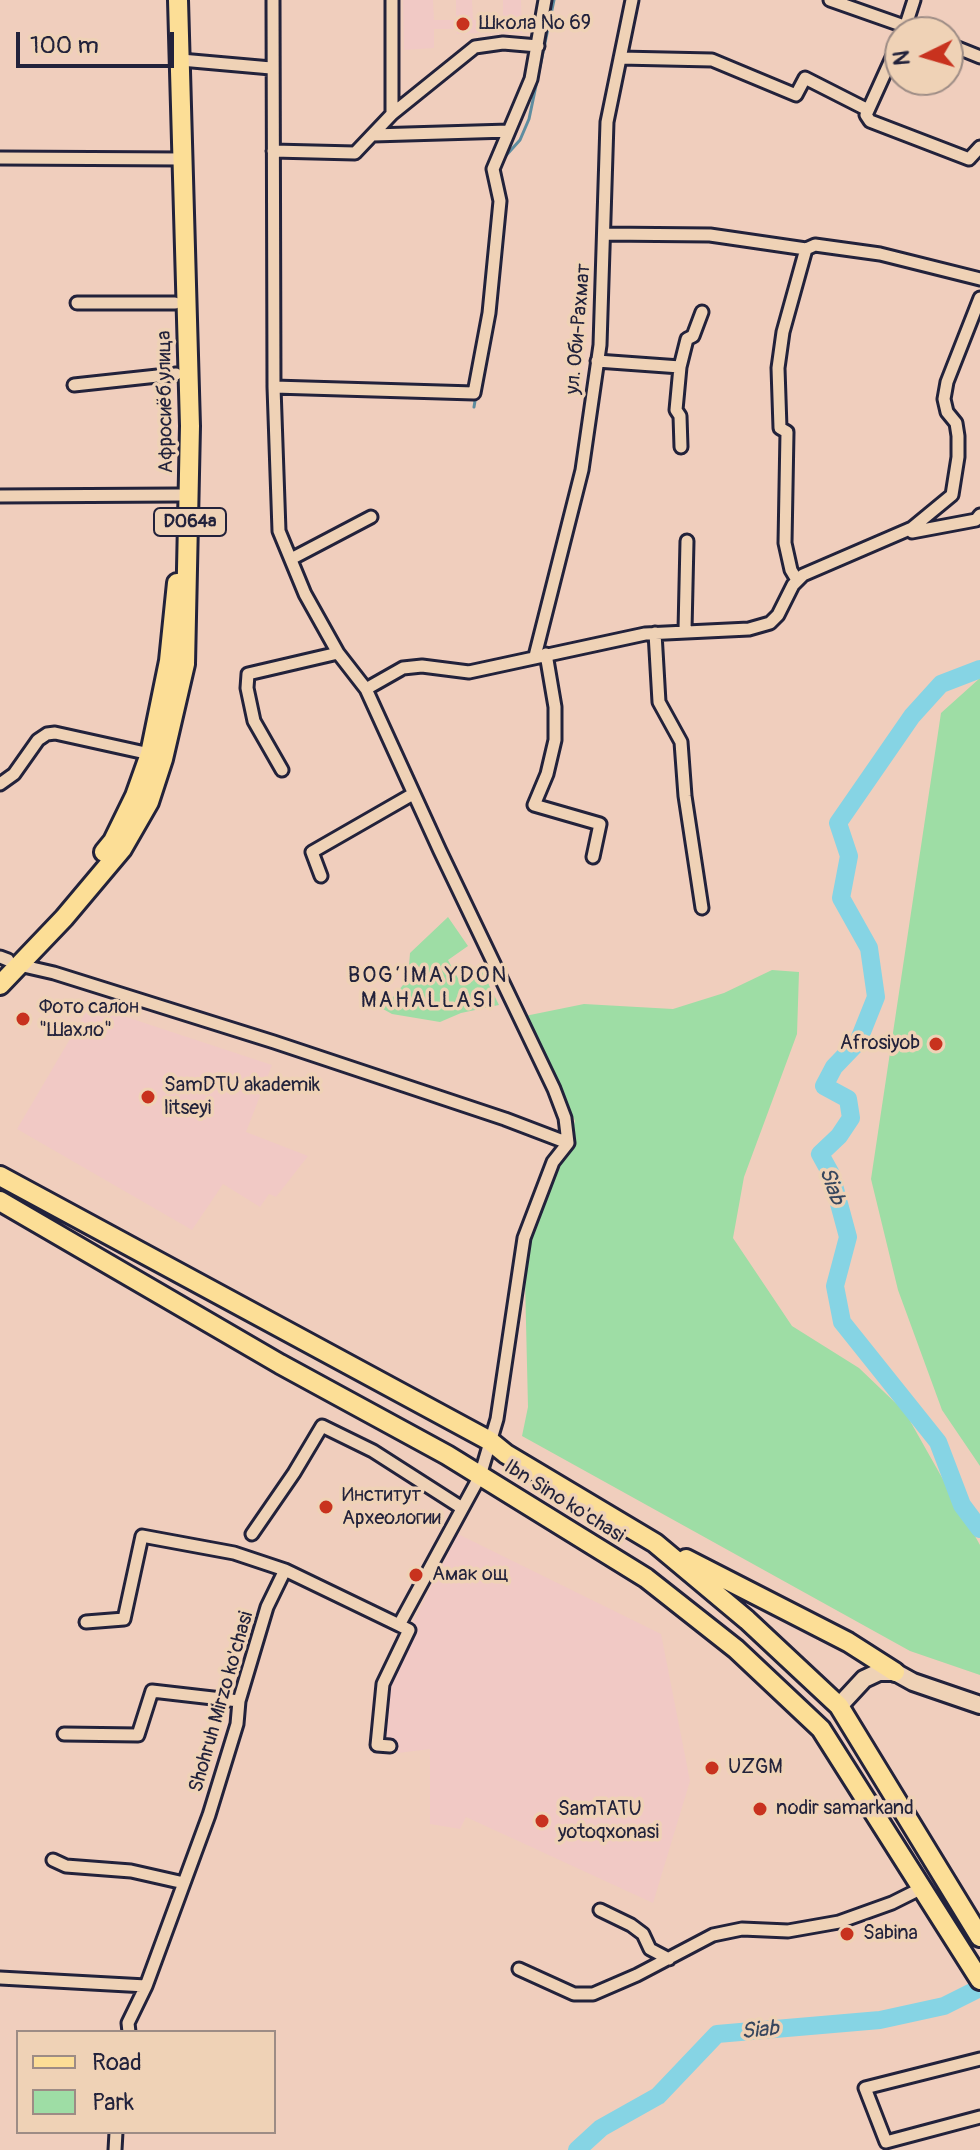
<!DOCTYPE html>
<html>
<head>
<meta charset="utf-8">
<style>
  body { margin:0 }
  #map { position:relative; width:980px; height:2150px; overflow:hidden; background:#f0cebd; font-family:Pangolin,sans-serif }
  canvas { display:block }
  .legend { position:absolute; left:16px; top:2030px; width:260px; height:104px; box-sizing:border-box; background:#efd2b6; border:2px solid #9d8c85; margin:0; padding:10px 14px; list-style:none; font-size:24px; color:#22223b }
  .legend li { display:flex; align-items:center; gap:16px; height:40px }
  .legend b { width:40px; border:2px solid #9d8c85 }
  .north { position:absolute; left:884px; top:16px; width:80px; height:80px; box-sizing:border-box; background:#efd2b6; border:2px solid #9d8c85; border-radius:50%; rotate:265deg; font-size:22px; font-weight:700; line-height:32px; text-align:center; color:#22223b }
  .north::after { content:''; display:block; margin:auto; width:28px; height:36px; background:#c8321e; clip-path:polygon(50% 0,100% 100%,50% 72%,0 100%) }
  .scale { position:absolute; left:16px; top:32px; width:158px; height:36px; box-sizing:border-box; border:4px solid #22223b; border-top:0; padding-left:10px; font-size:24px; line-height:28px; white-space:nowrap; color:#22223b; -webkit-text-stroke:6px #efd2b6; paint-order:stroke }
</style>
</head>
<body>
<div id="map">
<canvas width="980" height="2150"></canvas>
<ul class="legend">
<li><b style="height:10px;background:#fcde96"></b>Road</li>
<li><b style="height:22px;background:#9edda5"></b>Park</li>
</ul>
<div class="north">N</div>
<div class="scale">100 m</div>
</div>
<script>
const g = document.querySelector('canvas').getContext('2d');
g.lineJoin = 'round';
function paint(path, color) { g.fillStyle = color; g.fill(path, 'evenodd'); }
const toPath = rows => new Path2D(rows.map(r => 'M' + r).join(''));
function strokePath(path, color, width, dash) { g.strokeStyle = color; g.lineWidth = width; g.lineCap = dash ? 'butt' : 'round'; g.setLineDash(dash || []); g.stroke(path); }
function label(font, color, halo, rows, align = 'center') {
  g.font = font + ' Pangolin,sans-serif'; g.lineWidth = 7; g.setLineDash([]); g.textBaseline = 'middle'; g.strokeStyle = halo; g.fillStyle = color; for (const [text, x, y, turn = 0] of rows) {
    g.save(); g.translate(x, y); g.rotate((+turn || 0) * Math.PI / 180); g.textAlign = isNaN(turn) ? turn : align; if (halo) g.strokeText(text, 0, 0); g.fillText(text, 0, 0); g.restore();
  }
}
const built = toPath([
  [403,0,433,0,434,20,456,20,456,0,472,0,473,20,503,19,503,0,521,0,522,33,503,33,503,28,480,29,480,33,457,34,456,29,434,29,434,48,404,50],
  [90,1005,272,1065,246,1132,308,1156,276,1197,269,1194,260,1207,223,1184,192,1230,17,1129],
  [458,1534,661,1634,690,1781,653,1903,466,1817,460,1829,430,1824,430,1749,398,1753,395,1746,377,1745,383,1681]
]);
const green = toPath([
  [980,678,980,1466,942,1410,898,1290,871,1179,941,713],
  [448,917,468,946,448,960,460,982,482,971,499,1005,461,1013,440,1022,392,1014,383,1009,408,979,410,953],
  [772,970,799,972,797,1034,744,1177,733,1238,792,1326,859,1368,905,1412,980,1545,980,1675,910,1651,522,1436,528,1407,524,1238,563,1160,575,1121,525,1016,584,1004,673,1009,724,993]
]);
const stream = toPath([
  [502,160,520,140,529,119,554,0],
  [474,407,476,395]
]);
const river = toPath([
  [980,669,941,684,912,716,838,823,849,856,841,898,869,948,876,997,858,1042,834,1067,824,1086,848,1099,851,1118,839,1136,820,1154,831,1174,848,1237,835,1286,842,1322,938,1442,962,1505,980,1529],
  [577,2150,601,2128,658,2096,717,2034,880,2020,944,2006,980,1988]
]);
const street = toPath([
  [392,0,392,114],
  [830,0,921,32],
  [904,31,914,0],
  [900,40,866,115,870,121,969,159,980,147],
  [948,44,980,57],
  [620,58,712,60,796,95,805,78,868,110],
  [181,60,271,68],
  [373,135,509,131],
  [273,151,355,153,392,114,475,47,503,43,538,46],
  [0,158,182,159],
  [604,234,710,235,806,249,815,245,880,254,980,279],
  [77,303,175,303],
  [597,361,680,367,676,410,680,416,681,447],
  [680,367,687,339,693,336,702,312],
  [74,385,176,374],
  [274,387,474,393,489,313,500,201,493,169,531,79,545,0],
  [0,496,179,495],
  [912,532,976,520,980,515],
  [291,559,371,517],
  [797,580,791,570,785,543,787,432,780,428,778,368,783,332,806,249],
  [685,630,687,541],
  [655,633,659,702,681,742,685,796,702,908],
  [546,654,555,707,555,740,547,774,534,805,600,824,593,857],
  [535,656,582,470,600,345,607,122,632,0],
  [366,689,403,668,422,666,469,672,645,634,749,629,770,623,778,615,793,585,803,575,912,528,952,495,958,457,958,436,956,423,947,412,944,399,947,382,980,298],
  [282,770,254,721,247,688,248,674,338,653],
  [0,784,14,774,38,740,47,734,55,733,150,754],
  [321,876,312,852,413,794],
  [0,957,8,960],
  [19,965,54,973,274,1042,505,1119,568,1143],
  [252,1534,294,1473,322,1426,373,1451,462,1508],
  [86,1622,124,1619,142,1536,234,1553,285,1570],
  [64,1734,138,1735,152,1691,239,1701],
  [390,1746,377,1745,383,1684,409,1630,399,1625],
  [53,1860,66,1866,131,1871,184,1883],
  [600,1910,631,1925,643,1934,650,1949,669,1959],
  [519,1969,574,1994,593,1994,637,1975,713,1935,742,1929,788,1931,839,1922,892,1903,922,1888],
  [0,1978,146,1986,209,1815,237,1724,239,1701,267,1607,285,1570,399,1625,480,1476,497,1419,524,1238,553,1162,568,1143,565,1118,554,1089,440,851,366,689,338,653,305,594,279,531,274,387,273,0],
  [129,2032,128,2023,146,1986],
  [980,2059,865,2088,886,2142,980,2117],
  [115,2150,116,2132]
]);
const secondary = toPath([
  [839,1706,864,1679,879,1672,895,1672,913,1682,980,1705]
]);
const primary = toPath([
  [104,852,113,841,135,796,150,754,169,661,177,583],
  [0,985,64,918,122,849,149,802,163,759,185,664,190,426,178,0],
  [0,1176,490,1441,506,1454,655,1543,747,1620,839,1706,980,1937],
  [0,1201,280,1364,447,1455,646,1578,736,1649,821,1729,980,1980],
  [686,1559,848,1642,895,1672]
]);
const markers = [
  [463,24,8,"#c8321e"],
  [23,1019,8,"#c8321e"],
  [936,1044,8,"#c8321e"],
  [148,1097,8,"#c8321e"],
  [326,1507,8,"#c8321e"],
  [416,1575,8,"#c8321e"],
  [712,1768,8,"#c8321e"],
  [760,1809,8,"#c8321e"],
  [542,1821,8,"#c8321e"],
  [847,1934,8,"#c8321e"]
];
const shields = [
  [190,522,72]
];
const shieldNames = [
  ["D064a",190,522]
];
const poiNames = [
  ["Школа № 69",479,24],
  ["Фото салон",39,1008],
  ["\"Шахло\"",39,1031],
  ["Afrosiyob",920,1044,"right"],
  ["SamDTU akademik",164,1086],
  ["litseyi",164,1109],
  ["Институт",342,1496],
  ["Археологии",342,1519],
  ["Амак ощ",432,1575],
  ["UZGM",728,1768],
  ["nodir samarkand",776,1809],
  ["SamTATU",558,1810],
  ["yotoqxonasi",558,1833],
  ["Sabina",863,1934]
];
const streetNames = [
  ["ул. Оби-Рахмат",579,329,-85],
  ["Афросиёб улица",166,402,-91],
  ["Ibn Sino ko'chasi",564,1502,32],
  ["Shohruh Mirzo ko'chasi",222,1702,-74]
];
const neighbourhoodNames = [
  ["BOG‘IMAYDON",428,976],
  ["MAHALLASI",428,1001]
];
const waterNames = [
  ["Siab",831,1186,71],
  ["Siab",760,2031,-5]
];
paint(built, '#f1c9c5');
paint(green, '#9edda5');
strokePath(stream, '#5e8da0', 3);
strokePath(river, '#86d4e4', 18);
strokePath(street, '#22223b', 17);
strokePath(secondary, '#22223b', 22);
strokePath(primary, '#22223b', 24);
strokePath(street, '#efd2b6', 11);
strokePath(secondary, '#efd2b6', 16);
strokePath(primary, '#fcde96', 18);
for (const [x, y, r, color] of markers) { const dot = new Path2D(); dot.arc(x, y, r, 0, 2 * Math.PI); g.fillStyle = color; g.fill(dot); strokePath(dot, '#efd2b6', 3); }
for (const [x, y, w] of shields) { const box = new Path2D(); box.roundRect(x - w / 2, y - 14, w, 28, 6); g.fillStyle = '#efd2b6'; g.fill(box); strokePath(box, '#22223b', 2); }
label('bold 18px', '#22223b', null, shieldNames);
label('20px', '#22223b', '#efd2b6', poiNames, 'left');
label('20px', '#22223b', '#efd2b6', streetNames);
g.letterSpacing = '2px';
label('22px', '#22223b', '#efd2b6', neighbourhoodNames);
g.letterSpacing = '0px';
label('italic 22px', '#36465d', '#efd2b6', waterNames);
</script>
</body>
</html>
